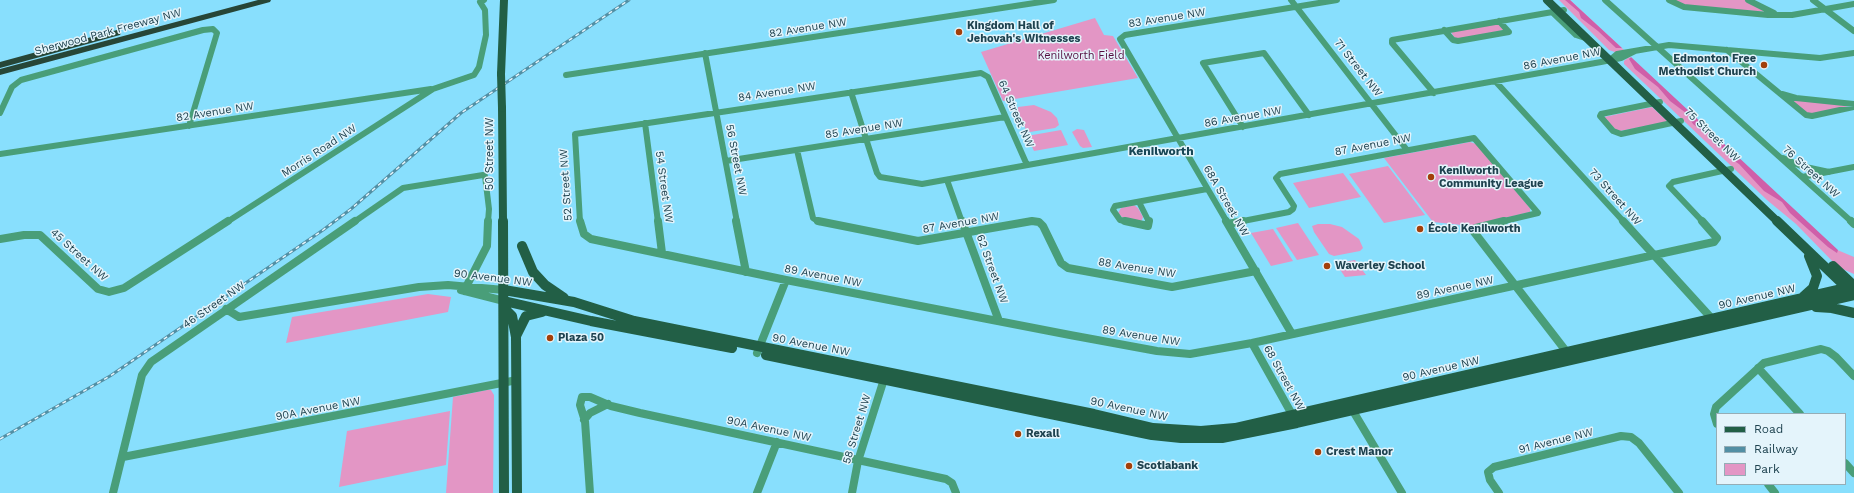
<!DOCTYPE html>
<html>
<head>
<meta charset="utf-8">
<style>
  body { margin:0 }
  #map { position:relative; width:1854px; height:493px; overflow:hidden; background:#88dffd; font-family:"Work Sans",sans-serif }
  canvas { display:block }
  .legend { position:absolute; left:1716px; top:413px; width:130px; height:72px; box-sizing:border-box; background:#e4f4fb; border:1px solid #95adb6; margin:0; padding:5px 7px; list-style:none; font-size:12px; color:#1e424f }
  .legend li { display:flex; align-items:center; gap:8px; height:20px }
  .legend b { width:20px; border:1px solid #95adb6 }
</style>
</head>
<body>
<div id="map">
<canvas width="1854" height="493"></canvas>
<ul class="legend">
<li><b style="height:5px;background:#225f46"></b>Road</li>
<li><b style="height:5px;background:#528fa4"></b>Railway</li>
<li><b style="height:11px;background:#e396c5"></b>Park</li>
</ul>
</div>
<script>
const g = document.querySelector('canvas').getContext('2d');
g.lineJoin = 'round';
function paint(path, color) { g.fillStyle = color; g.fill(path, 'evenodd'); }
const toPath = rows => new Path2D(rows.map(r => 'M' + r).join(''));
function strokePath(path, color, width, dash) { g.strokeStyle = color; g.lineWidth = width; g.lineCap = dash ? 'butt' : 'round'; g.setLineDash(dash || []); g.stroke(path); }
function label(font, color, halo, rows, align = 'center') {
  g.font = font + ' "Work Sans",sans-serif'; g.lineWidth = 3; g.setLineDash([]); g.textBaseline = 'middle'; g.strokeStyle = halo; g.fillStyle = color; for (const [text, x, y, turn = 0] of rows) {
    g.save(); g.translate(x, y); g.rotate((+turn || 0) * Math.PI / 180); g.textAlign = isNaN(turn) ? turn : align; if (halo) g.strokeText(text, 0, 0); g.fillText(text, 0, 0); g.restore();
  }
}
const green = toPath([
  [1559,0,1570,0,1624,50,1615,52,1609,50],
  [1672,0,1746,0,1768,12,1684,6],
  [1095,18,1104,35,1113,36,1138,78,1003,101,981,52],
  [1498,24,1504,30,1459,39,1454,37,1451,32],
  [1629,57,1835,249,1854,257,1854,274,1838,267,1796,224,1767,200,1624,64,1624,61],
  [1792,99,1849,106,1813,114,1807,113,1790,100],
  [1034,105,1051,112,1057,118,1059,125,1055,128,1030,132,1026,130,1018,112,1018,107],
  [1652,107,1667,121,1666,122,1620,131,1615,129,1604,117],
  [1077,129,1084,130,1092,147,1083,148,1080,146,1072,132],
  [1061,130,1068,145,1034,151,1027,136],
  [1470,142,1476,144,1530,208,1530,212,1471,226,1433,222,1384,158],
  [1388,166,1425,215,1384,223,1349,174],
  [1343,173,1361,197,1309,208,1293,183],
  [1134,205,1138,208,1143,217,1141,222,1123,218,1118,213,1121,208],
  [1298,223,1319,255,1297,260,1276,228],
  [1318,224,1330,224,1342,227,1359,239,1363,248,1360,251,1334,256,1329,254,1314,232,1312,226],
  [1273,229,1293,261,1271,266,1251,233],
  [1355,260,1366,275,1345,277,1339,268,1341,265,1344,262],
  [428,294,451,297,448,312,286,343,292,317],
  [487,390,491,390,494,395,493,493,446,493,453,397],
  [450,411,446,465,339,487,347,431]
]);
const forest = toPath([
  [1565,0,1570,0,1622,48,1616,48,1598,31,1581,18,1579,12],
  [1631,57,1838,250,1837,253,1828,247,1790,213,1782,202,1764,191,1739,164,1730,158,1718,143,1693,124,1686,113,1670,101,1658,87,1635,69,1629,59]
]);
const minorFar1 = toPath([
  [1291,0,1407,150],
  [1605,0,1852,222],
  [1669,0,1684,7,1768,15,1792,15,1854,4],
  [1748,0,1774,13],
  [1813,0,1854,31],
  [1552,12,1576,35,1588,39],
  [1444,30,1453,40,1458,41,1509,32,1499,21],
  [1727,50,1806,115,1812,116,1854,107],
  [705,53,737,222],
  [1610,60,1617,54,1669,45,1820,58,1854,53],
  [566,75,1054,0],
  [1496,82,1624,222],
  [851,92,877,173,880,177,922,184,1601,62,1621,58,1635,51],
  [1434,93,1392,43,1392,40,1564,10],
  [1782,94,1796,98,1854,104],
  [1660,102,1601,114,1600,116,1613,131,1621,134,1681,121],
  [0,113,12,87,21,80,203,30,213,29,217,33,189,126],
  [645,123,658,222],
  [1243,127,1203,63,1264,53,1309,115],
  [797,150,813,218,819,222],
  [0,154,431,89],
  [1783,158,1801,166,1829,172],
  [726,161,1005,117],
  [1802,177,1854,167],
  [947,180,962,222],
  [1139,202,1149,222],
  [227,222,433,89,474,75,479,67,486,35,485,10,480,2,484,0],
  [354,222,403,188,483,175,485,176,489,209,488,222],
  [580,222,575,134,981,73,988,77,1027,165],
  [1026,222,1039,222],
  [1129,222,1120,220,1113,210,1115,206,1207,189],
  [1227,222,1120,39,1125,35,1337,0],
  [1238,222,1289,212,1293,209,1294,206,1276,178,1280,174,1474,138,1538,213,1500,222],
  [1703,222,1669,186,1673,182,1731,169]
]);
const minor = toPath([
  [580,221,584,234,591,239,786,280,1070,335,1157,351,1190,354,1252,343,1714,242,1717,238,1702,221],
  [658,221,662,253],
  [736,221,746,272],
  [818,221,918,241,1032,221,1039,222,1043,226,1061,263,1068,268,1172,287,1256,271],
  [962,221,999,321],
  [1125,221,1148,226,1149,221],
  [1226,221,1292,334],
  [1504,221,1476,228,1474,232,1569,355],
  [1623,221,1714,321],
  [1851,221,1854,224],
  [1228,224,1243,221],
  [0,239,24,235,40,235,98,289,109,292,124,288,228,221],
  [461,290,504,301],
  [464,291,487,246,488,221],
  [226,309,239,317,419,287,448,285,504,290],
  [1252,343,1294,418],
  [757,353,786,280],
  [1758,368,1800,414],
  [1350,406,1402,493],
  [584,420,590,413,608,404],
  [1717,424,1714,414,1716,407,1764,363,1821,349,1828,351,1836,357,1854,376],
  [123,457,517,380],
  [1845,463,1854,473],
  [1768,484,1775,493],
  [113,493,142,375,151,362,355,221],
  [590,493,585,421,580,405,582,397,590,397,611,406,640,413,946,479,952,483,956,493],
  [757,493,777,442],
  [852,493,858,461,885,376],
  [1499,493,1490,480,1488,472,1494,467,1621,436,1631,437,1639,443,1679,493]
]);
const majorFar1 = toPath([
  [1547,0,1778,222],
  [501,74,504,0],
  [502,108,503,222]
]);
const major = toPath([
  [503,221,504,493],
  [1777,221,1849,290],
  [522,246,533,272,545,285,564,298],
  [1833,266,1854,286],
  [504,290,574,302,634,321,1094,414,1153,428,1201,431,1235,428,1854,286],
  [1803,297,1813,288,1817,276,1809,256],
  [504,301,591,321,732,348],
  [1816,307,1832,308,1854,313],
  [504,308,512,316,516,337,517,493],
  [516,336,526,316,542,312],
  [766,355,1152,435,1181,438,1222,438,1297,423,1854,295]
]);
const highway = toPath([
  [258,0,271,0,270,2,0,75,0,69,258,0],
  [117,30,121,33,120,35,0,68,0,62,117,30]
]);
const rail = toPath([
  [0,439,110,376,323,230,351,209,461,113,629,0]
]);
const majorBridge = toPath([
  [501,74,502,108]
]);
const markers = [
  [959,32,4,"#a33f09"],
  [1764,65,4,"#a33f09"],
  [1431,177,4,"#a33f09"],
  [1420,229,4,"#a33f09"],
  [1327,266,4,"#a33f09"],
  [550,338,4,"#a33f09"],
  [1018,434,4,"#a33f09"],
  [1318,452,4,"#a33f09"],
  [1129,466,4,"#a33f09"]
];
const streetNames = [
  ["83 Avenue NW",1167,18,-9],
  ["82 Avenue NW",808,28,-9],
  ["Sherwood Park Freeway NW",108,32,-15],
  ["86 Avenue NW",1562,59,-11],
  ["71 Street NW",1358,68,52],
  ["84 Avenue NW",777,92,-9],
  ["82 Avenue NW",215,112,-9],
  ["64 Street NW",1016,114,66],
  ["86 Avenue NW",1243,117,-10],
  ["85 Avenue NW",864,129,-9],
  ["75 Street NW",1712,135,44],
  ["87 Avenue NW",1373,145,-11],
  ["Morris Road NW",319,151,-33],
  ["50 Street NW",490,154,-90],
  ["56 Street NW",736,160,79],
  ["76 Street NW",1811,172,42],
  ["52 Street NW",566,185,-94],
  ["54 Street NW",664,187,82],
  ["73 Street NW",1615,197,48],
  ["68A Street NW",1226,201,60],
  ["87 Avenue NW",961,223,-10],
  ["45 Street NW",79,255,42],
  ["88 Avenue NW",1137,268,9],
  ["62 Street NW",992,269,70],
  ["89 Avenue NW",823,276,11],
  ["90 Avenue NW",493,278,7],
  ["89 Avenue NW",1455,288,-12],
  ["90 Avenue NW",1757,297,-13],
  ["46 Street NW",214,305,-35],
  ["89 Avenue NW",1141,336,9],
  ["90 Avenue NW",811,345,11],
  ["90 Avenue NW",1441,369,-13],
  ["68 Street NW",1284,378,61],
  ["90A Avenue NW",318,409,-11],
  ["90 Avenue NW",1129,409,12],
  ["90A Avenue NW",769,429,12],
  ["58 Street NW",857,429,-73],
  ["91 Avenue NW",1556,441,-14]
];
const poiNames = [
  ["Kingdom Hall of",967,26],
  ["Jehovah's Witnesses",967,39],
  ["Edmonton Free",1756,59,"right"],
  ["Methodist Church",1756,72,"right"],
  ["Kenilworth",1439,171],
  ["Community League",1439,184],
  ["École Kenilworth",1428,229],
  ["Waverley School",1335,266],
  ["Plaza 50",558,338],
  ["Rexall",1026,434],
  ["Crest Manor",1326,452],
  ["Scotiabank",1137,466]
];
const parkNames = [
  ["Kenilworth Field",1081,56]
];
const neighbourhoodNames = [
  ["Kenilworth",1161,151]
];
paint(green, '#e396c5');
paint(forest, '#cf5fa9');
strokePath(minorFar1, '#499e79', 6);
strokePath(minor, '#499e79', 8);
strokePath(majorFar1, '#225f46', 8);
strokePath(major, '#225f46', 10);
paint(highway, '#274637');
strokePath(rail, '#528fa4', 3);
strokePath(rail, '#e4f4fb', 1.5, [4]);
strokePath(majorBridge, '#225f46', 8);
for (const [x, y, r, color] of markers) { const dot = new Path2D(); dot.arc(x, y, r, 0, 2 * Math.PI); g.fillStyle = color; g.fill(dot); strokePath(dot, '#e4f4fb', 1.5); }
label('11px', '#1e424f', '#e4f4fb', streetNames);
label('bold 11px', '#1e424f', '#e4f4fb', poiNames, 'left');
label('11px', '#550d40', '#e4f4fb', parkNames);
label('bold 12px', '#194857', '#e4f4fb', neighbourhoodNames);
</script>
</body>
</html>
